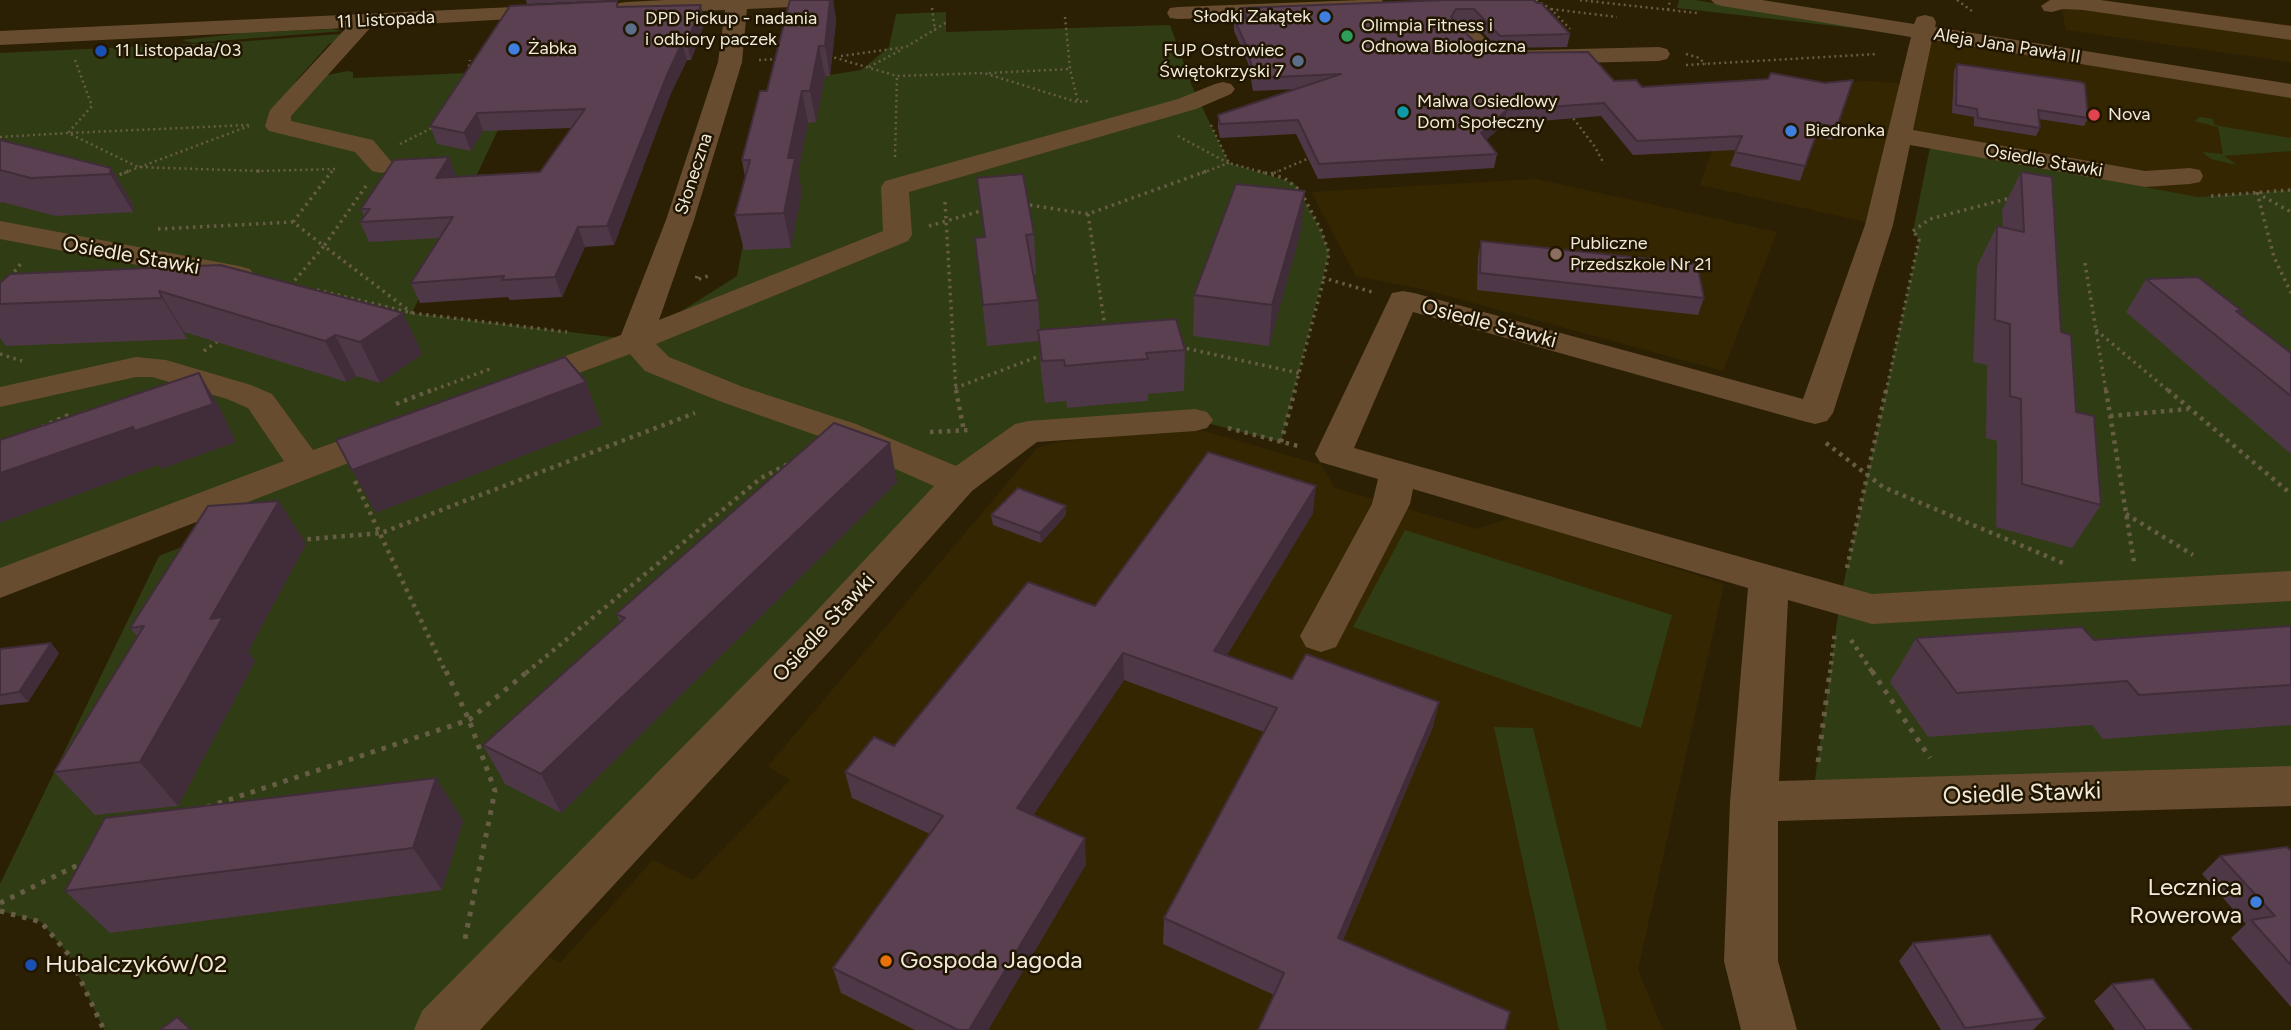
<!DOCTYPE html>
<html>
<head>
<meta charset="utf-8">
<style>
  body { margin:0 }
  canvas { display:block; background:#2b1f04 }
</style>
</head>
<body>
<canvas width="2291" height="1030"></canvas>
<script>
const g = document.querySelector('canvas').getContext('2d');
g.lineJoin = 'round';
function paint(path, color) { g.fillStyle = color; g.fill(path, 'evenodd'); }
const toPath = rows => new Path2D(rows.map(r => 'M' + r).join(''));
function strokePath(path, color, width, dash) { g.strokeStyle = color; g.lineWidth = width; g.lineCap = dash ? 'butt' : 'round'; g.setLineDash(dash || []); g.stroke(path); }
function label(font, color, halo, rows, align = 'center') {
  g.font = font + ' Figtree,sans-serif'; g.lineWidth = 5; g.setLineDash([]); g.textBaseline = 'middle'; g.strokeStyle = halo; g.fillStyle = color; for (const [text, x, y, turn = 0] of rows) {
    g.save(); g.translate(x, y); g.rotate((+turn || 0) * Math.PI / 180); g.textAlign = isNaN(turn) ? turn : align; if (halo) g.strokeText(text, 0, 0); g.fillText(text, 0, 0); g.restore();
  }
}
const built = toPath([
  [2060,0,2103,0,2291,25,2291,62,2066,30],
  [1923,32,2291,91,2291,212,2257,192,2198,197,1930,147,1899,135,1879,225,1700,185,1712,150,1782,87,1866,81,1909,84],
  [1536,179,1777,232,1723,371,1422,289,1356,276,1311,192],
  [1191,427,1321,465,1335,488,1477,529,1513,517,1724,584,1638,970,1663,1030,464,1030,538,950,560,963,653,860,693,880,790,780,768,766,1037,448,1053,443]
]);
const green = toPath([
  [1679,0,1695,0,1879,31,1677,8],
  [946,12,946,32,1170,25,1192,86,1229,163,1294,183,1321,230,1329,253,1281,442,1195,420,1028,432,442,1030,104,1030,69,955,41,922,0,911,0,884,159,556,197,541,206,505,0,584,0,53,235,42,354,33,329,44,295,82,347,71,353,72,353,78,467,73,512,100,412,313,636,340,737,276,773,84,861,70,889,47,896,14],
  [332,29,343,31,193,43,182,40,242,33],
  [2200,117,2213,119,2214,124,2219,126,2291,138,2291,151,2224,156,2237,165,2211,159,2202,152,2223,154,2218,127,2194,121],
  [1930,147,2198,197,2291,190,2291,786,1812,801,1840,600,1919,240,1913,231],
  [1405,530,1672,615,1641,728,1353,627],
  [1494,727,1533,728,1607,1030,1559,1030]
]);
const pathFar3 = toPath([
  [1536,0,1551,9,1570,29],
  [1580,0,1697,13],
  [1957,0,1973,12],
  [932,8,935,31],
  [1551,9,1617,17],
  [1668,10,1670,0],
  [1065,17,1070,69,1078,102],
  [1686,54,1697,57,1706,64],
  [829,56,897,76,984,73,1077,102,1089,101],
  [841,56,906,47,947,22],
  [75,60,92,106,68,133,249,125],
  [759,60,779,59],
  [1686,65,1877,54],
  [869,67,901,50],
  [468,72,470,60],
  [989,73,1070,69],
  [1570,114,1595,147,1604,164],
  [1211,125,1229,163,1265,173],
  [1178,136,1228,163],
  [0,137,68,133,138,167,259,171,336,169],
  [400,144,436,126],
  [895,157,897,76],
  [124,173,249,126],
  [331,173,333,170],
  [1202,173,1229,163],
  [1274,173,1312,157]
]);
const pathFar2 = toPath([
  [257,171,261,171],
  [1258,171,1284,178,1300,190,1321,230,1329,253,1324,278,1372,292],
  [1271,174,1278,171],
  [113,177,129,171],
  [366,186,324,246,412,313],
  [2257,192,2274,257,2291,293],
  [2257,193,2291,212],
  [2211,196,2291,190],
  [945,202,956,392],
  [1023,204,1088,214,1207,171],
  [1088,214,1105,327],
  [293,222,332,171],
  [929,226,984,210],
  [158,229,293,222,324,246,290,286],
  [1913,231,1930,219,2014,197],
  [2085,263,2106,392],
  [697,276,696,280,711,275],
  [10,277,22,262],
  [317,290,412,313,567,332],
  [2096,330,2170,392],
  [1180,347,1299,373],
  [204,351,219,340],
  [0,354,22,361],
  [955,388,1045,354],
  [428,392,490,369],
  [1294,392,1324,278],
  [1886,392,1919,240,1913,230]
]);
const pathFar1 = toPath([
  [956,390,964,431],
  [2106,390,2134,562],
  [2168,390,2291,494],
  [396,404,432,390],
  [2110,416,2188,409],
  [42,427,73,413],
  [1228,428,1298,446],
  [930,432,970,430],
  [1281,442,1295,390],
  [1826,443,1883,487,2063,563],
  [355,481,446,673],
  [2126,514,2193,555],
  [299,540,381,533,695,413],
  [1847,568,1886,390],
  [1851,640,1873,673],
  [526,673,761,478,790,463],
  [1830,673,1835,632]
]);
const path = toPath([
  [446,671,469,720,495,791,465,939],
  [1872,671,1930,758],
  [1818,762,1830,671],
  [207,807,469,720,528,671],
  [0,903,84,862],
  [0,911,41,922,69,955,104,1030]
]);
const minor = toPath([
  [665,0,825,0,821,4,814,6,747,9,742,62,694,220,659,320,883,231,881,187,885,181,1178,99,1215,84,1223,82,1231,84,1235,89,1231,94,1196,109,909,192,912,235,908,241,656,344,669,357,743,387,856,424,956,466,1015,424,1028,421,1195,409,1207,412,1213,420,1207,428,1195,431,1037,442,972,491,838,642,480,1030,414,1030,422,1011,808,620,934,486,830,440,719,401,645,371,630,354,522,394,510,391,505,384,510,377,621,335,666,220,718,62,725,10,627,14,619,13,616,8,619,3,627,2,665,0],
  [1360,0,1382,0,1384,3,1376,12,1359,14,1178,19,1170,18,1167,13,1170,8,1178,7,1360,0],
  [1711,0,1762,0,1914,24,1917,17,1925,15,1933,17,1936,22,1935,27,2291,84,2291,98,1932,40,1913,130,2145,171,2190,168,2200,170,2203,176,2200,182,2190,184,2145,187,1910,145,1893,225,1833,413,1827,421,1815,424,1803,421,1413,312,1354,448,1872,594,2291,571,2291,601,1872,624,1788,600,1779,781,2291,766,2291,806,1778,821,1778,961,1797,1030,1741,1030,1724,961,1730,802,1748,588,1413,489,1410,504,1336,647,1321,652,1306,647,1300,636,1372,504,1378,479,1320,462,1315,454,1392,293,1403,291,1414,293,1803,399,1865,225,1911,37,1722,6,1715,4,1711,0],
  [2050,0,2100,0,2291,26,2291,40,2083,10,2063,9,2052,12,2044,11,2041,6,2050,0],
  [556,5,564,6,567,11,564,16,371,27,291,116,291,121,373,140,394,165,390,171,381,173,372,171,355,152,269,131,265,126,270,110,346,28,0,45,0,31,556,5],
  [1463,22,1471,24,1497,51,1659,47,1667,49,1670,54,1667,59,1659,61,1491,65,1483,63,1452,29,1455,24,1463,22],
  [0,221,239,266,250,269,254,275,250,281,239,284,0,239,0,221],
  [136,357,166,360,251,385,272,394,313,450,390,423,403,426,408,434,403,442,0,598,0,568,284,461,248,408,227,399,152,377,136,377,0,407,0,387,136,357]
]);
const wall = toPath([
  [526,0,621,0,527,4],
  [790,0,833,0,836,21,830,76,825,76,816,122,808,123,798,173,802,191,791,248,744,250,735,215,745,177,742,160,767,91],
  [1445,0,1570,34,1567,47,1498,48,1472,21,1456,21,1485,53,1642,87,1837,127,1832,140,1815,137,1800,181,1730,166,1736,150,1633,155,1601,116,1504,124,1486,140,1497,154,1494,168,1318,179,1296,134,1220,138,1218,129,1218,115,1297,89,1253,91,1248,63,1234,31,1234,18,1241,18,1242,8],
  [617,1,618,7,705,22,691,60,687,60,671,93,614,245,585,247,562,297,510,300,508,297,420,303,411,283,440,238,369,242,360,222,364,216,361,209,449,157,456,176,540,172,571,128,483,131,471,151,437,144,430,126],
  [1957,64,2088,118,2084,126,2039,119,2040,128,2036,136,1974,126,1974,117,1952,113,1954,71],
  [0,140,111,168,134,206,133,212,56,216,2,202,0,203],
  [2021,172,2061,332,2076,412,2101,505,2072,548,1996,527,1997,441,1986,438,1987,365,1973,362,1977,266,1997,226,2003,227,2002,210],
  [977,178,1034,234,1036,274,1033,274,1038,300,1040,330,1185,350,1184,391,1148,394,1148,401,1109,404,1067,408,1066,401,1045,403,1041,371,1039,341,987,346,975,238,984,237],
  [1301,230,1269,346,1193,336,1194,295],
  [1481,241,1704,298,1698,315,1477,290,1478,258],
  [10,274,403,313,422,354,380,383,356,376,347,382,184,332,187,339,6,346,0,338,0,283],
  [2146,279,2242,311,2240,314,2291,353,2291,454,2126,312],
  [897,482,561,813,505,784,483,745,620,623,616,614],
  [1066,506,1066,515,1041,543,993,525,991,515],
  [1313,513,1227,655,1292,679,1439,702,1432,729,1343,940,1274,995,1163,944,1164,918,1264,732,1124,680,1033,815,1086,864,988,1030,915,1030,841,993,833,968,930,834,852,798,845,772,894,746,1095,606],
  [306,544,248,651,255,661,178,806,95,815,54,772,138,637,130,628],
  [2291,626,2291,725,2103,739,2092,725,1928,737,1890,682,1916,638,2094,640],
  [0,649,59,653,28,702,0,705],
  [436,778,463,821,442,890,110,933,65,891],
  [2291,851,2291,1007,2231,938,2246,924,2202,874,2220,856],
  [1913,943,2045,1018,2033,1030,1941,1030,1899,961],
  [2112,984,2192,1030,2115,1030,2094,1001]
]);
const shadedWall = toPath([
  [830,0,833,0,836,21,830,76,825,46],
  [701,5,705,22,691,60,687,43],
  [682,43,687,60,671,93,614,245,607,226,667,75],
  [819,46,825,76,816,122,810,91],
  [802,91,808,123,798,173,802,191,791,248,784,213,788,158],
  [1507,110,1504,124,1478,147,1481,133],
  [477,113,483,131,471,151,464,133],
  [449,157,456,176,436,178],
  [111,168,134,206,133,212,110,174],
  [1305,191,1301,230,1269,346,1272,305],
  [578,227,585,247,562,297,555,277],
  [159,291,184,332,187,339,162,298],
  [403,313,422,354,380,383,360,342],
  [335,335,356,376,347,382,325,341],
  [199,373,221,410,236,442,161,469,158,465,0,523,0,473,133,427],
  [586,382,602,425,376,513,352,470],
  [890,443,897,482,561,813,541,774],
  [1316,486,1313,513,1213,678,1214,651],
  [279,501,306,544,248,651,255,661,178,806,140,762,210,619],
  [1066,506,1066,515,1041,543,1040,533],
  [51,643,59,653,28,702,19,692],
  [1123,653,1124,680,1020,835,1017,808],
  [1439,702,1432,729,1333,963,1338,938],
  [436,778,463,821,442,890,413,848],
  [1085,838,1086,864,988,1030,969,1030]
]);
const building = toPath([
  [790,0,830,0,825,46,819,46,810,91,802,91,788,158,795,158,784,213,735,215,750,160,742,160,760,91,767,91,790,0],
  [1445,0,1533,0,1537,3,1541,3,1570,34,1500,36,1474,9,1456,9,1451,17,1485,53,1588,52,1614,81,1636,80,1642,87,1768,79,1771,73,1825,83,1853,80,1837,127,1820,124,1805,166,1735,152,1742,136,1637,141,1604,103,1507,110,1481,133,1497,154,1319,164,1298,120,1220,124,1218,115,1341,74,1254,78,1248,50,1234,18,1247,18,1242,8,1445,0],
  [617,1,617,7,701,5,687,43,682,43,667,75,607,226,578,227,555,277,502,280,504,276,411,283,453,217,360,222,370,209,361,209,394,160,449,157,436,178,540,172,585,109,477,113,464,133,430,126,510,6,617,1],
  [1957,64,2081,82,2085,84,2088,118,2038,110,2040,128,1978,118,1977,109,1956,105,1957,64],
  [0,140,111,168,110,174,31,178,0,170,0,140],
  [2021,172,2052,177,2061,332,2071,335,2076,412,2094,416,2101,505,2022,484,2021,399,2010,396,2010,324,1995,320,1997,226,2024,232,2021,172],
  [1023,174,1034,234,1026,235,1038,300,983,305,975,238,985,237,977,178,1023,174],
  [1236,184,1305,191,1272,305,1194,295,1236,184],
  [1481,241,1697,264,1704,298,1480,273,1481,241],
  [220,265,403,313,360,342,335,335,325,341,159,291,162,298,0,304,0,283,10,274,220,265],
  [2198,277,2242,311,2236,311,2291,353,2291,396,2146,279,2198,277],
  [1176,319,1185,350,1146,353,1148,359,1108,362,1065,366,1064,360,1042,361,1038,330,1176,319],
  [565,357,586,382,352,470,336,440,565,357],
  [199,373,213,404,135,431,133,427,0,473,0,440,199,373],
  [834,423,890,443,541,774,483,745,625,618,616,614,834,423],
  [1208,452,1316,486,1214,651,1292,679,1306,654,1439,702,1338,938,1510,1012,1505,1030,1258,1030,1284,973,1164,918,1277,708,1123,653,1017,808,1085,838,969,1030,958,1030,833,968,943,816,845,772,874,737,894,746,1028,582,1095,606,1208,452],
  [1018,488,1066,506,1040,533,991,515,1018,488],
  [279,501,210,619,223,617,140,762,54,772,144,626,130,628,208,506,279,501],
  [2291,626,2291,685,2139,695,2127,681,1957,693,1916,638,2082,627,2094,640,2291,626],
  [51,643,19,692,0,695,0,649,51,643],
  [436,778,413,848,65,891,105,818,436,778],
  [2287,847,2291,851,2291,965,2251,920,2275,916,2220,856,2287,847],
  [1990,935,2045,1018,1965,1028,1913,943,1990,935],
  [2153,979,2192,1030,2146,1030,2112,984,2153,979],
  [177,1017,191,1030,160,1030,177,1017]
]);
const markers = [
  [1325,17,7,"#3f7fe0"],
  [631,29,7,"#5c6f8a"],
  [1347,36,7,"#2e9e5b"],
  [514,49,7,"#3f7fe0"],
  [101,51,7,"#1a4fb4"],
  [1298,61,7,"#5c6f8a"],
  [1403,112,7,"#0f9aa8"],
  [2094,115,7,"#e0444e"],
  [1791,131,7,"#3f7fe0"],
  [1556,254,7,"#8d6e63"],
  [2256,902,7,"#3f7fe0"],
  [886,961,7,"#e8710a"],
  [31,965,7,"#1a4fb4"]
];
const farPoinames = [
  ["Słodki Zakątek",1311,17,"right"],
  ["DPD Pickup - nadania",645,19],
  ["i odbiory paczek",645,40],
  ["Olimpia Fitness i",1361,26],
  ["Odnowa Biologiczna",1361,47],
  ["Żabka",528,49],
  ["11 Listopada/03",115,51],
  ["FUP Ostrowiec",1284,51,"right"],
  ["Świętokrzyski 7",1284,72,"right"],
  ["Malwa Osiedlowy",1417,102],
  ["Dom Społeczny",1417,123],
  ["Nova",2108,115],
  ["Biedronka",1805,131],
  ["Publiczne",1570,244],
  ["Przedszkole Nr 21",1570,265]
];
const farStreetnames = [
  ["11 Listopada",386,20,-3],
  ["Aleja Jana Pawła II",2007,46,9],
  ["Osiedle Stawki",2044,161,10],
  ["Słoneczna",694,174,-72]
];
const streetNames = [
  ["Osiedle Stawki",131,256,10],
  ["Osiedle Stawki",1489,324,15],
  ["Osiedle Stawki",824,628,-47]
];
const nearStreetnames = [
  ["Osiedle Stawki",2022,794,-2]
];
const nearPoinames = [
  ["Lecznica",2242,888,"right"],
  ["Rowerowa",2242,916,"right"],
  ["Gospoda Jagoda",900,961],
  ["Hubalczyków/02",45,965]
];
paint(built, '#352602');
paint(green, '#303c14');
strokePath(pathFar3, '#675d45', 2.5, [2, 3.5]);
strokePath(pathFar2, '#675d45', 3.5, [2.5, 4.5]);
strokePath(pathFar1, '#675d45', 4.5, [3.5, 5]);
strokePath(path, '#675d45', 5, [4.5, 7]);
paint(minor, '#674c30');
paint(wall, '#4e3747');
paint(shadedWall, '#402d39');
paint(building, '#5b4052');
strokePath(building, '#402d39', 2);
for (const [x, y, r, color] of markers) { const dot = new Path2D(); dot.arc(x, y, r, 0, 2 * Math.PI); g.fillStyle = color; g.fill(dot); strokePath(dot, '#211600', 2.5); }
label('18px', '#f1eada', '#211600', farPoinames, 'left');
label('18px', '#f1eada', '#211600', farStreetnames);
label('21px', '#f1eada', '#211600', streetNames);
label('24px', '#f1eada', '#211600', nearStreetnames);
label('24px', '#f1eada', '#211600', nearPoinames, 'left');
</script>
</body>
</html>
